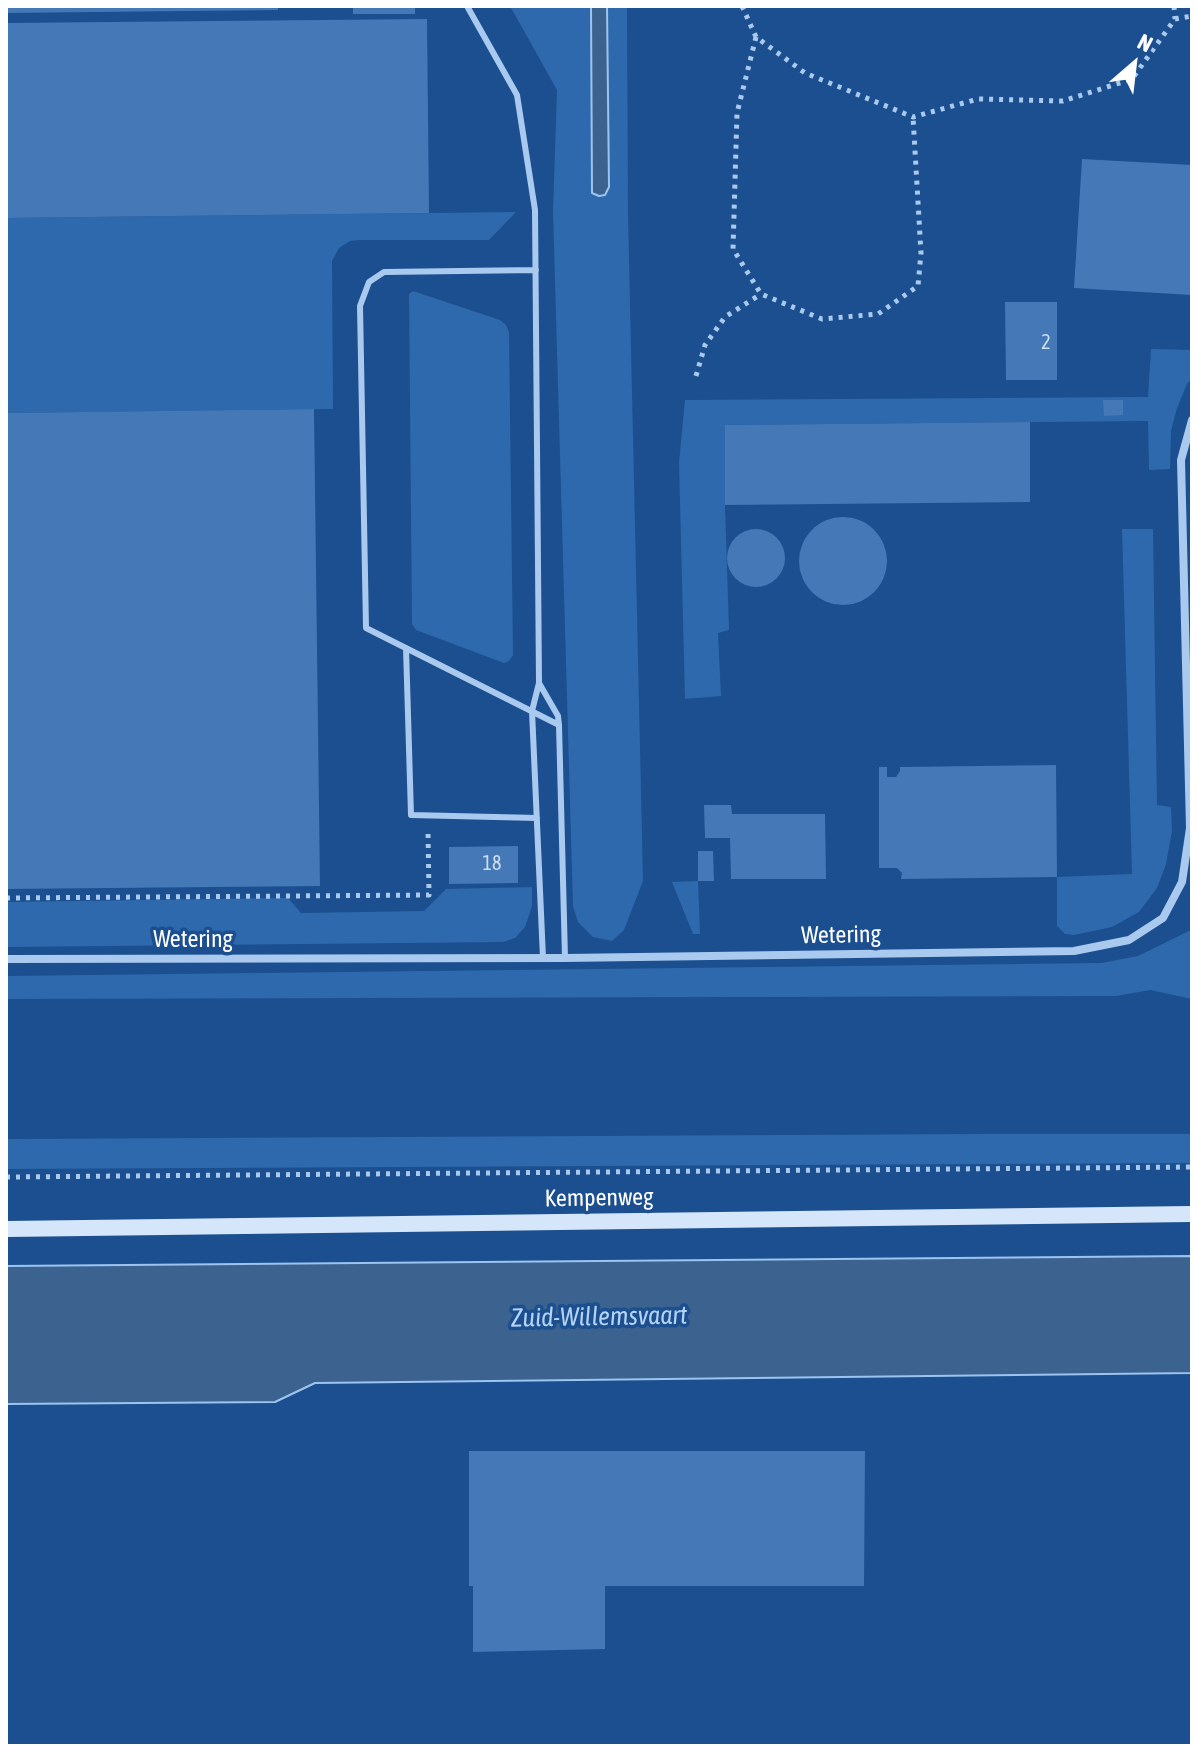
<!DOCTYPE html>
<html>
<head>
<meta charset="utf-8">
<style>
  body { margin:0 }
  #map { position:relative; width:1198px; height:1752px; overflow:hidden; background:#1b4f8f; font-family:"Asap Condensed",sans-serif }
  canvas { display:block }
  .frame { position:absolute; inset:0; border:8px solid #fff; pointer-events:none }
  .north { position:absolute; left:1094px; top:24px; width:80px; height:80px; -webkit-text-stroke:6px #1b4f8f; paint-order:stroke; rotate:28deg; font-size:22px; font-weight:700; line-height:32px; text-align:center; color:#fff }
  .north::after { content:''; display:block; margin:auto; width:28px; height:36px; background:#fff; clip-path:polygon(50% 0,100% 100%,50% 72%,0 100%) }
</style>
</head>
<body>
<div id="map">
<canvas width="1198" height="1752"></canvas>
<div class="frame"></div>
<div class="north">N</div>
</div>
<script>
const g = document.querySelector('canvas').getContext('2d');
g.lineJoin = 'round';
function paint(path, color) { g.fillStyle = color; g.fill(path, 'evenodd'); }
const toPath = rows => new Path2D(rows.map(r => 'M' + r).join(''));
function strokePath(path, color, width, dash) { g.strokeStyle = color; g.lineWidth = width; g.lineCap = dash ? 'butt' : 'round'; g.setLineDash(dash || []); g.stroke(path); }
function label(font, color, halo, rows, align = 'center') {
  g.font = font + ' "Asap Condensed",sans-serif'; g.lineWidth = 7; g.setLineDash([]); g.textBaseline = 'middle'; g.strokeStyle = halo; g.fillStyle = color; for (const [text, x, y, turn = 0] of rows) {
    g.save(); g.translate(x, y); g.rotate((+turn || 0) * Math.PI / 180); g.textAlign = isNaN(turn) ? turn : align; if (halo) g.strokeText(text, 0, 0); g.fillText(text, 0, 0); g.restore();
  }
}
const green = toPath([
  [510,6,591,6,592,192,605,194,609,187,607,6,627,6,628,215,643,881,624,930,612,941,593,937,578,922,573,906,553,212,557,90],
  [516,212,489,240,360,240,350,241,339,248,332,261,333,409,6,413,6,218],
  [413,291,500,320,506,325,509,332,513,655,509,661,504,663,416,630,412,624,409,294],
  [1151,349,1192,350,1192,378,1187,384,1177,408,1171,431,1170,469,1149,470,1148,421,725,425,725,505,729,630,718,633,721,696,685,699,679,463,685,400,1148,397],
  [1122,529,1153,529,1157,805,1171,807,1172,831,1166,864,1157,888,1139,912,1112,927,1074,935,1065,934,1057,926,1057,877,1132,874],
  [698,881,700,934,693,934,672,882],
  [532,887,532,906,525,927,515,938,503,942,6,947,6,902,288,898,301,913,424,911,446,889],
  [1189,931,1192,931,1192,999,1150,990,1116,996,6,999,6,976,1102,963,1138,956],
  [982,1134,1192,1134,1192,1163,6,1169,6,1139]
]);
const water = toPath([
  [591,6,607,6,609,187,605,195,599,196,592,193,591,6],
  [1192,1256,1192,1373,315,1383,275,1402,6,1404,6,1266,1192,1256]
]);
const building = toPath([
  [6,6,278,6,278,10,6,13],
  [353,6,415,6,415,14,353,14],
  [427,19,429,213,6,218,6,23],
  [1082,159,1192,165,1191,295,1074,288],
  [1005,302,1057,302,1057,380,1006,380],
  [1103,400,1123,400,1123,415,1104,416],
  [314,409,320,886,6,889,6,413],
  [1030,422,1030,502,725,505,725,425],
  '799 561a44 44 0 1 1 88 0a44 44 0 1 1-88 0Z',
  '727 558a29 29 0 1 1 58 0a29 29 0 1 1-58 0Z',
  [1056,765,1057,877,901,879,902,873,897,868,879,868,879,767,887,767,887,777,896,777,900,771,900,767],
  [704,805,731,805,732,814,825,814,826,879,731,879,730,838,705,838],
  [518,846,518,883,449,884,449,847],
  [698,851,713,851,714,881,698,881],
  [469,1451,865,1451,864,1586,605,1586,605,1649,473,1652,473,1586,469,1586]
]);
const path = toPath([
  [742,6,756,37,805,73,913,117,978,99,1063,101,1132,79,1175,19,1192,16],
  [1174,6,1175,19],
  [756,37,737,113,733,249,761,294,822,319,878,314,918,286,921,253,913,117],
  [696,376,705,345,725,317,761,294],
  [6,898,429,895,428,832],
  [6,1177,1192,1167]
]);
const lane = toPath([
  [467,6,517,95,535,210,539,683,558,716,559,725,565,958],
  [536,270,384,272,369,282,360,306,366,628,559,725],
  [406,648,411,815,537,818],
  [539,683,532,711,543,958]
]);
const street = toPath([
  [6,959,565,958,1074,951,1129,940,1163,918,1182,882,1190,828,1181,460,1192,420]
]);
const secondary = toPath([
  [6,1229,1192,1214]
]);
const numberNames = [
  ["2",1046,343],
  ["18",492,864]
];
const streetNames = [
  ["Wetering",841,935,-1],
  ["Wetering",193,939],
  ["Kempenweg",599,1198,-1]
];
const waterNames = [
  ["Zuid-Willemsvaart",599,1317,-1]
];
paint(green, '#2e69ad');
paint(water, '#3c6290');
strokePath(water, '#9cc4f0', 2);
paint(building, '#4478b7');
strokePath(path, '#a9c9ee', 5, [4, 6]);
strokePath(lane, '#a9c9ee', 6);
strokePath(street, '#a9c9ee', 8);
strokePath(secondary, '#d6e6fa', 16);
label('20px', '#d0dded', null, numberNames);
label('24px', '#fff', '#1b4f8f', streetNames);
label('italic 26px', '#b5d3f5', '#1b4f8f', waterNames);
</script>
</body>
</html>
